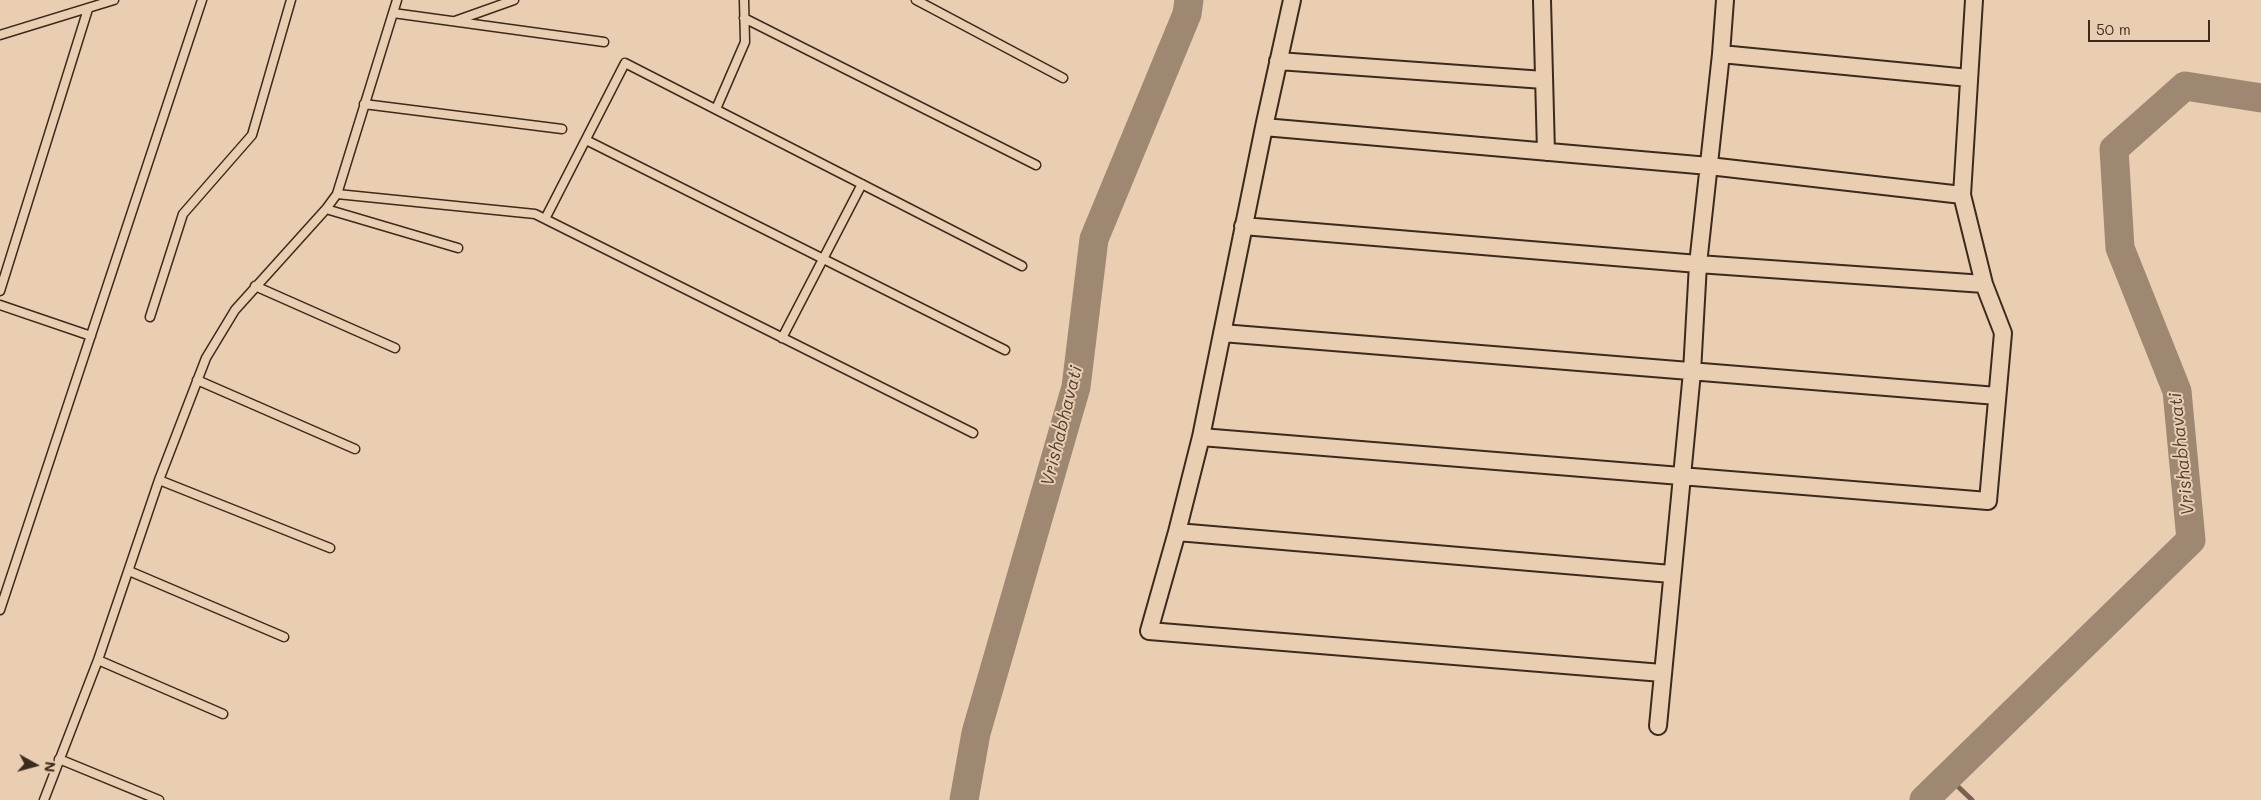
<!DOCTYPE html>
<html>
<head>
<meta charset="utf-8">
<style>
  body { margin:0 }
  #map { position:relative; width:2261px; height:800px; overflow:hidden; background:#eaceb1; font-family:Mali,sans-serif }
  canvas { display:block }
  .north { position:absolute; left:10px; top:740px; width:50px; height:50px; -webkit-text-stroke:4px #eaceb1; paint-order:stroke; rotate:97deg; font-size:14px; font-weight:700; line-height:20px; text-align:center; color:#3b2a1e }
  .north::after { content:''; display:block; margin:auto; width:18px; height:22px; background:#3b2a1e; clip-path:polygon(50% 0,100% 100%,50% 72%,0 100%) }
  .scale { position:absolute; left:2088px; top:20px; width:122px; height:22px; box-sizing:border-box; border:2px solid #3b2a1e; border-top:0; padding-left:6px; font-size:15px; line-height:18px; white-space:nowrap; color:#3b2a1e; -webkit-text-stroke:4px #eaceb1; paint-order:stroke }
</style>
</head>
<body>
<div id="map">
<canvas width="2261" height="800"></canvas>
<div class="north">N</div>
<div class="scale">50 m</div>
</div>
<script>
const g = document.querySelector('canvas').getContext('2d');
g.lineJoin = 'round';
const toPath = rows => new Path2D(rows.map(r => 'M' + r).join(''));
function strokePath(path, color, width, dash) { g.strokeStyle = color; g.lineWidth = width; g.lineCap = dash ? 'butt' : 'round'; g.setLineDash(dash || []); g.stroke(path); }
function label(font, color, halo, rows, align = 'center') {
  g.font = font + ' Mali,sans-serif'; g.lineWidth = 4; g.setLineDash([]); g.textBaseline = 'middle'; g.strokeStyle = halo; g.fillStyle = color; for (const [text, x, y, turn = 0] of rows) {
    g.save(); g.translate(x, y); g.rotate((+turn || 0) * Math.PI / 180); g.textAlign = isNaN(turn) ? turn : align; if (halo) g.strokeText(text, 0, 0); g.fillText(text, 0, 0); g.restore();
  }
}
const stream = toPath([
  [1948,777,1972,800]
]);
const river = toPath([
  [964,800,976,733,1076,387,1094,239,1187,14,1189,0],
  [1924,800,2191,540,2177,391,2120,248,2114,149,2185,86,2261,98]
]);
const lane = toPath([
  [916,0,1063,78],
  [393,13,604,42],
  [744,18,1036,165],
  [455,21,514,0],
  [0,35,114,0],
  [364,104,562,129],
  [716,109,745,42,744,0],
  [586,140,1005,350],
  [337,194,535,214,973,433],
  [326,209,458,248],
  [545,219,625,63,1022,266],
  [255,286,395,348],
  [0,291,88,9],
  [0,305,91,336],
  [150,317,183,214,252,135,291,0],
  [782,338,862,184],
  [197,380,355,449],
  [159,480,330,548],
  [129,571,284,637],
  [0,610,202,0],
  [98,660,223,714],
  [59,759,159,800],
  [44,800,98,660,159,480,206,358,235,310,326,209,337,194,397,0]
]);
const street = toPath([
  [1542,0,1546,152],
  [1721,54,1725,0],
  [1278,61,1544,80],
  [1264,127,1292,0],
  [1962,195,1709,166,1264,127,1201,437,1988,501,2003,333,1984,284,1962,195,1974,0],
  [1243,226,1698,264,1984,284],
  [1222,333,1997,396],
  [1201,437,1177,532,1671,574],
  [1177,532,1149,631,1662,673],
  [1658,726,1692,372,1698,264,1721,54,1969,78]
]);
const waterNames = [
  ["Vrishabhavati",1062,426,-76],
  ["Vrishabhavati",2182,454,-96]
];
strokePath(stream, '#776250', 5);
strokePath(river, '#9f8872', 29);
strokePath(lane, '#3b2a1e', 11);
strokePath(street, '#3b2a1e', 20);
strokePath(lane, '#eaceb1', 8);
strokePath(street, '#eaceb1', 16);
label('italic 18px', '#4f3d2f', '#eaceb1', waterNames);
</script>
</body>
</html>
